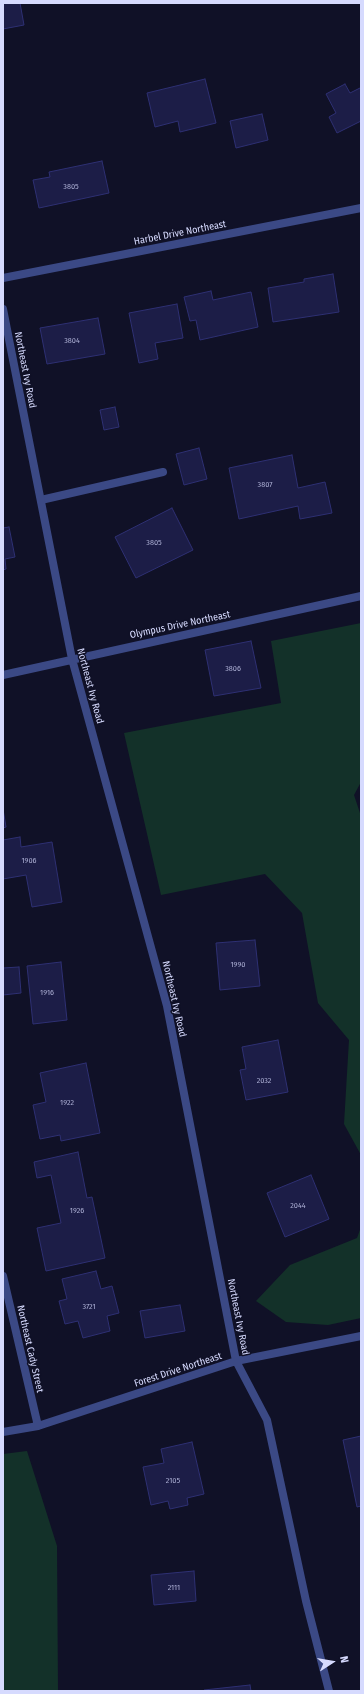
<!DOCTYPE html>
<html>
<head>
<meta charset="utf-8">
<style>
  body { margin:0 }
  #map { position:relative; width:364px; height:1694px; overflow:hidden; background:#101127; font-family:"Fira Sans Condensed",sans-serif }
  canvas { display:block }
  .frame { position:absolute; inset:0; border:4px solid #d6dafe; pointer-events:none }
  .north { position:absolute; left:312px; top:1642px; width:40px; height:40px; -webkit-text-stroke:3px #101127; paint-order:stroke; rotate:78deg; font-size:11px; font-weight:700; line-height:16px; text-align:center; color:#d6dafe }
  .north::after { content:''; display:block; margin:auto; width:14px; height:18px; background:#d6dafe; clip-path:polygon(50% 0,100% 100%,50% 72%,0 100%) }
</style>
</head>
<body>
<div id="map">
<canvas width="364" height="1694"></canvas>
<div class="frame"></div>
<div class="north">N</div>
</div>
<script>
const g = document.querySelector('canvas').getContext('2d');
g.lineJoin = 'round';
function paint(path, color) { g.fillStyle = color; g.fill(path, 'evenodd'); }
const toPath = rows => new Path2D(rows.map(r => 'M' + r).join(''));
function strokePath(path, color, width, dash) { g.strokeStyle = color; g.lineWidth = width; g.lineCap = dash ? 'butt' : 'round'; g.setLineDash(dash || []); g.stroke(path); }
function label(font, color, halo, rows, align = 'center') {
  g.font = font + ' "Fira Sans Condensed",sans-serif'; g.lineWidth = 3; g.setLineDash([]); g.textBaseline = 'middle'; g.strokeStyle = halo; g.fillStyle = color; for (const [text, x, y, turn = 0] of rows) {
    g.save(); g.translate(x, y); g.rotate((+turn || 0) * Math.PI / 180); g.textAlign = isNaN(turn) ? turn : align; if (halo) g.strokeText(text, 0, 0); g.fillText(text, 0, 0); g.restore();
  }
}
const green = toPath([
  [361,623,361,782,354,795,361,816,361,1155,344,1124,349,1040,318,1003,302,913,265,874,161,895,124,733,281,703,271,641],
  [361,1227,361,1318,328,1325,286,1322,256,1301,290,1265,357,1238],
  [27,1451,57,1546,58,1691,3,1691,3,1454]
]);
const building = toPath([
  [3,3,20,3,24,25,3,29,3,3],
  [205,79,216,123,180,132,178,121,155,127,147,93,205,79],
  [345,84,350,93,360,88,361,90,361,121,337,133,329,117,336,113,326,94,345,84],
  [262,114,268,140,236,148,230,121,262,114],
  [102,161,109,193,39,208,33,180,50,177,49,172,102,161],
  [333,274,339,312,273,322,268,288,304,282,304,279,333,274],
  [211,291,213,300,251,292,258,327,200,340,196,320,190,321,184,297,211,291],
  [177,304,183,338,155,343,158,359,139,363,129,313,177,304],
  [98,318,105,354,47,364,40,328,98,318],
  [115,407,119,427,104,430,100,410,115,407],
  [199,448,207,479,184,485,176,454,199,448],
  [292,455,298,488,325,482,332,513,300,519,298,506,239,519,229,468,292,455],
  [172,508,193,550,136,578,115,537,172,508],
  [9,527,15,557,5,559,6,569,3,570,3,528,9,527],
  [251,641,261,688,214,696,205,650,251,641],
  [3,809,6,827,3,828,3,809],
  [20,837,21,847,52,842,62,902,32,907,26,875,3,879,3,840,20,837],
  [255,940,260,986,220,990,216,943,255,940],
  [61,962,67,1020,33,1024,27,966,61,962],
  [19,967,21,993,3,995,3,968,19,967],
  [278,1040,288,1092,246,1100,240,1070,246,1069,242,1047,278,1040],
  [86,1063,100,1133,61,1141,60,1135,40,1139,33,1105,46,1102,40,1073,86,1063],
  [78,1152,87,1198,92,1197,105,1258,46,1271,37,1228,61,1223,51,1175,37,1178,34,1162,78,1152],
  [311,1175,329,1219,285,1237,267,1193,311,1175],
  [96,1271,101,1289,112,1286,119,1313,107,1316,110,1331,83,1338,78,1321,65,1324,59,1301,67,1299,62,1279,96,1271],
  [180,1305,185,1331,145,1338,140,1311,180,1305],
  [361,1436,361,1506,357,1507,343,1440,361,1436],
  [192,1442,204,1494,187,1498,188,1505,170,1509,168,1501,151,1505,143,1467,164,1463,161,1449,192,1442],
  [194,1571,196,1601,154,1605,151,1575,194,1571],
  [250,1685,251,1691,204,1691,204,1690,250,1685]
]);
const lane = toPath([
  [41,500,163,472]
]);
const street = toPath([
  [3,278,361,208],
  [3,309,72,659,167,1006,236,1361,267,1420,306,1601,329,1691],
  [3,675,361,596],
  [3,1276,38,1426],
  [3,1432,38,1426,236,1361,361,1336]
]);
const numberNames = [
  ["3805",71,187],
  ["3804",72,341],
  ["3807",265,485],
  ["3805",154,543],
  ["3806",233,669],
  ["1906",29,861],
  ["1990",238,965],
  ["1916",47,993],
  ["2032",264,1081],
  ["1922",67,1103],
  ["2044",298,1206],
  ["1926",77,1211],
  ["3721",89,1307],
  ["2105",173,1481],
  ["2111",174,1588]
];
const streetNames = [
  ["Harbel Drive Northeast",180,233,-11],
  ["Northeast Ivy Road",25,370,79],
  ["Olympus Drive Northeast",180,625,-12],
  ["Northeast Ivy Road",90,686,75],
  ["Northeast Ivy Road",174,999,77],
  ["Northeast Ivy Road",238,1317,79],
  ["Northeast Cady Street",30,1349,77],
  ["Forest Drive Northeast",178,1370,-18]
];
paint(green, '#133129');
paint(building, '#1c1d47');
strokePath(building, '#2e3073', 1);
strokePath(lane, '#3b4985', 8);
strokePath(street, '#3b4985', 8);
label('8px', '#a8abd0', null, numberNames);
label('10px', '#d6dafe', '#101127', streetNames);
</script>
</body>
</html>
